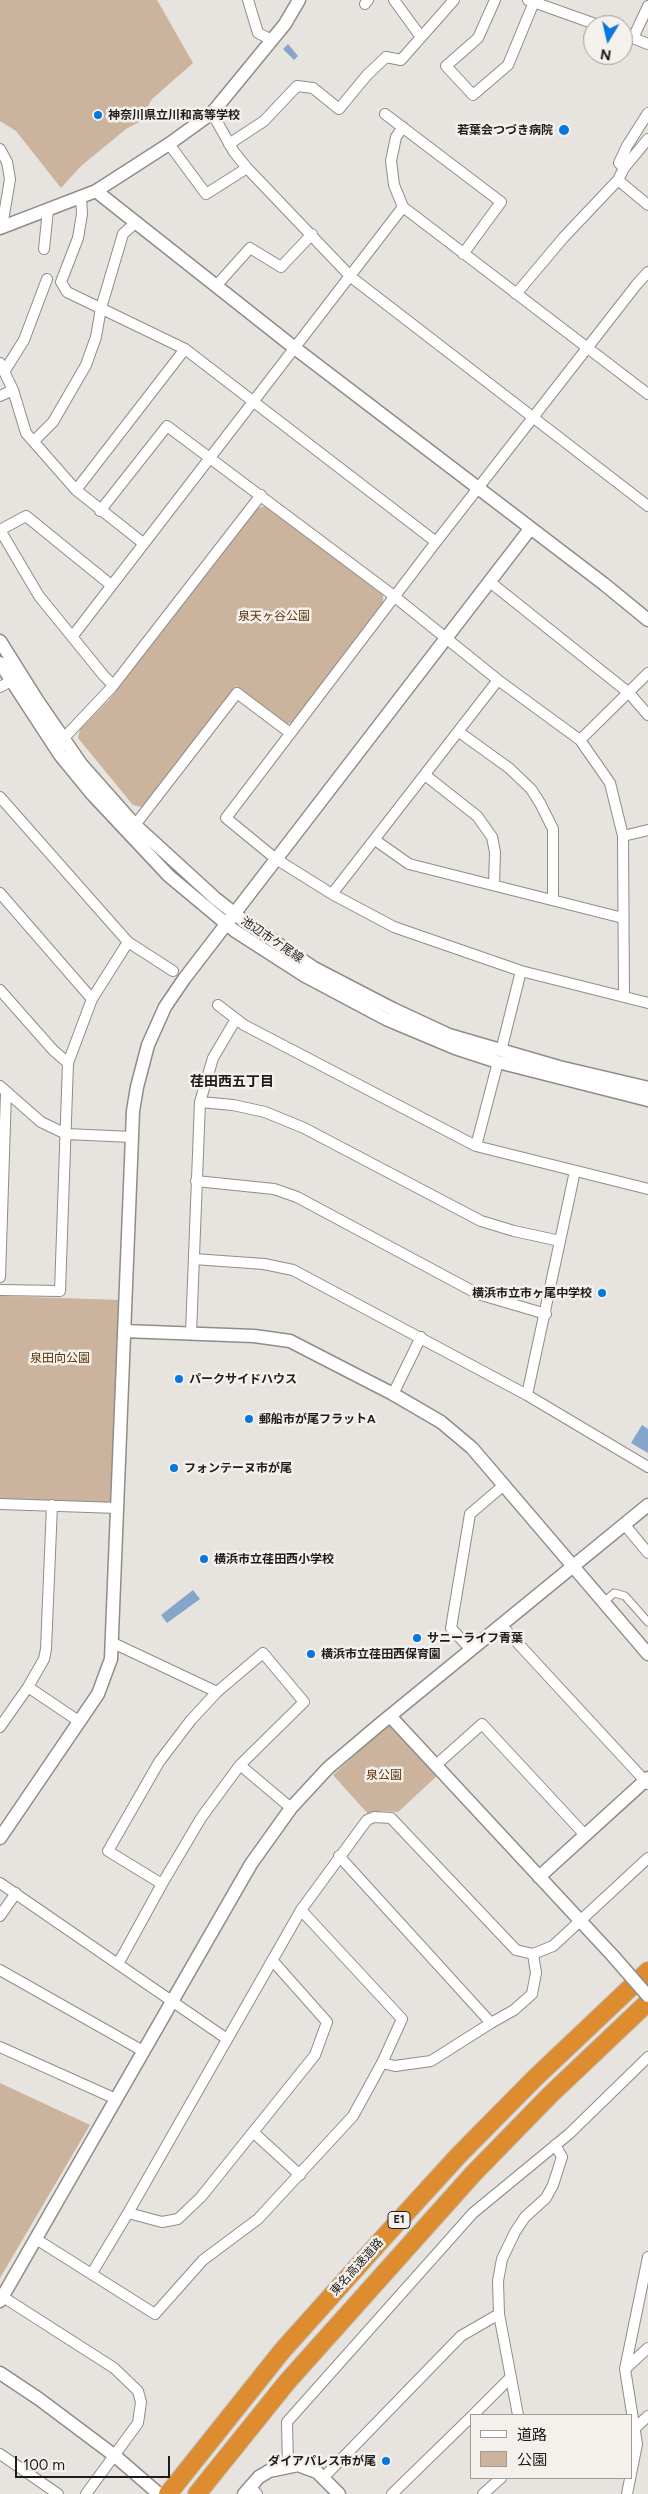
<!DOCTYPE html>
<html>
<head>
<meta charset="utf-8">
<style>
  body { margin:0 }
  #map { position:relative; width:648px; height:2494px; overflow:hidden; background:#e7e3df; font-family:Figtree,"Noto Sans JP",sans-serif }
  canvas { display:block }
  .legend { position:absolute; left:470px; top:2414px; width:162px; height:65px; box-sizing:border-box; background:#f4f0ec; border:1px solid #9e9b98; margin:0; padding:6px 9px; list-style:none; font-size:15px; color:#1e1c1b }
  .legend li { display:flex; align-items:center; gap:10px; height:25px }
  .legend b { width:25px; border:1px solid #9e9b98 }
  .north { position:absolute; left:583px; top:15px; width:50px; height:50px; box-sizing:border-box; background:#f4f0ec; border:1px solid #9e9b98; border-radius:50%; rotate:189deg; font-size:14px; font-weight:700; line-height:20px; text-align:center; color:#1e1c1b }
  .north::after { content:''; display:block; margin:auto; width:18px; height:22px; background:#0677de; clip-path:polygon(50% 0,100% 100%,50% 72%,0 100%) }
  .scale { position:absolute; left:15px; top:2456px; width:155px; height:22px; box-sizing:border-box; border:2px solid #1e1c1b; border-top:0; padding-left:6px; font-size:15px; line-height:18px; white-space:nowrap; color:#1e1c1b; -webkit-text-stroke:4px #f4f0ec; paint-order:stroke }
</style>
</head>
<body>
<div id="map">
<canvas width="648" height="2494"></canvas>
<ul class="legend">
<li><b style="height:6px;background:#fff"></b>道路</li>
<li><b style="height:14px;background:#cbb39e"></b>公園</li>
</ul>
<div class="north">N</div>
<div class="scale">100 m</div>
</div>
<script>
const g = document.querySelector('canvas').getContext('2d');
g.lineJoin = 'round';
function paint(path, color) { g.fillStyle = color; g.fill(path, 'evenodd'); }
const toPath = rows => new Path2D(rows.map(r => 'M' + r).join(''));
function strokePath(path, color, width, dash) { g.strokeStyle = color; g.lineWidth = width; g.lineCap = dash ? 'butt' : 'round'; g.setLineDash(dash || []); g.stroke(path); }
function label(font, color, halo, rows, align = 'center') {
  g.font = font + ' Figtree,"Noto Sans JP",sans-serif'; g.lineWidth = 5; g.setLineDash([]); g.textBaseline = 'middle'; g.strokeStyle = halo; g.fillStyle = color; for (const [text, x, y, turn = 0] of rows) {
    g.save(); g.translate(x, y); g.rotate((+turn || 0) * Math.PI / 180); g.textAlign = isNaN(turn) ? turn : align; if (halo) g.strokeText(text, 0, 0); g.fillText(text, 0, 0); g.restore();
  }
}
const green = toPath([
  [0,0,157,0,193,63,151,100,143,120,126,129,81,166,61,188,16,131,0,121],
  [266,506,383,595,383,604,292,723,287,724,236,686,142,807,133,805,78,738,80,729,109,700,258,508],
  [0,1296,121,1300,114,1503,0,1501],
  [389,1724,438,1775,398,1812,382,1811,369,1815,333,1775],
  [0,2083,90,2125,0,2278]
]);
const water = toPath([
  [288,44,298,56,294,60,283,49],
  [642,1425,648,1429,648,1453,631,1443],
  [193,1590,200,1599,167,1623,161,1615]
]);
const pedestrian = toPath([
  [604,1602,614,1593,625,1596,648,1622]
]);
const minor = toPath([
  [248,0,258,33,272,40],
  [394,0,421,37],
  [495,0,478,38,446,66,473,95,508,65,534,2],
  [528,0,598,25],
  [365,4,368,0],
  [623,34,648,44],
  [633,38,648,6],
  [212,113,234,152,247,168,351,277,648,506],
  [385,114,501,202,463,254],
  [403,127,396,137,391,161,394,185,403,207,648,394],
  [169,144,206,194,247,168],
  [229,144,264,121,297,86,313,88,339,109,367,75,386,57,401,60,454,0],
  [0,149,7,162,10,179,2,227],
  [624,168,619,163,627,146,648,113],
  [618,180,648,205],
  [81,197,82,214,78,238,61,282,67,292,185,349,436,542],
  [44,249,48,210],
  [648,272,637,284,436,542,226,818,276,859,332,894,394,927,521,971,648,1003],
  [216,286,250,248,281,267,312,234],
  [516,294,564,237,618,180,624,168,648,139],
  [0,363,13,390,26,433,76,490,143,543],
  [4,372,24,340,47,279],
  [0,396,13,390],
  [34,441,53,422,86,365,96,337,101,308,123,234,135,223],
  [76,490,185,349],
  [100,511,167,426,390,593,498,680,580,740,610,783,623,836,624,997],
  [0,530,39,596,104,676,113,685],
  [0,530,26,516,111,585],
  [490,582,629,693,648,715],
  [72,637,403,207],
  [0,687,11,681],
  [459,732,509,768,531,789,540,803,553,829,553,900],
  [63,739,112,687,261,495],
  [580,740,648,673],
  [425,775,477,816,492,837,495,852,494,885],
  [0,797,128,942],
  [135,825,237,693,290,733],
  [623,836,648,830],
  [375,840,409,864,623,918],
  [0,893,92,999,68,1063,60,1291,0,1290],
  [332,894,498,680],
  [0,990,53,1050,68,1063],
  [92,999,128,942,173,971],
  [218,1005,244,1025,476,1146,648,1189],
  [501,1051,521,971],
  [0,1086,41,1122,66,1134,132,1137],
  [200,1102,233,1105,265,1112,304,1128,481,1221,514,1231,560,1241],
  [476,1146,498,1062],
  [196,1181,274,1189,297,1197,478,1294,546,1314],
  [194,1259,264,1264,293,1270,527,1395,648,1467],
  [0,1277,6,1093],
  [191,1333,200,1102,213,1058,236,1019],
  [393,1394,421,1337],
  [527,1395,575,1171],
  [0,1504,118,1508],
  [624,1524,648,1553],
  [501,1625,648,1784],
  [113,1643,217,1692],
  [471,1650,451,1628,470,1514,504,1485],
  [28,1687,80,1722],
  [0,1727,28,1687,44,1659,46,1649,52,1505],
  [240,1765,291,1808],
  [436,1765,482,1724,585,1835],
  [339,1856,491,2023,514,2010,532,1994,536,1973,533,1954],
  [0,1883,227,2039],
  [0,1916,16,1893],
  [118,1964,162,1884,201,1818,240,1765,304,1702,263,1653,217,1692,191,1720,159,1762,108,1851,162,1884],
  [0,1970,143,2051],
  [0,2047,116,2099],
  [382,2063,395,2066,431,2061,491,2023],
  [254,2133,300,2175],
  [128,2213,162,2222,178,2219,201,2197,315,2055,327,2022,272,1960],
  [36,2239,155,2314,203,2260,258,2219,353,2116,382,2063,402,2019,301,1910],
  [92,2273,128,2213,301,1910,367,1820,374,1817,391,1818,516,1950,533,1954,553,1946,648,1858],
  [0,2295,114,2368,138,2391,141,2402,138,2423,86,2494],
  [625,2369,648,2348],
  [473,2415,511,2377],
  [518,2415,499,2314,498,2281,502,2259,515,2232,525,2217,546,2198,553,2185,562,2157,555,2145],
  [635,2428,648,2416],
  [0,2454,58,2494],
  [288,2465,287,2422,473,2213,569,2134,648,2057],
  [324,2477,461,2336,499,2314],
  [250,2486,257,2494],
  [392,2494,472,2416],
  [483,2494,501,2478],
  [627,2494,637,2444,625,2369,648,2257]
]);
const tertiary = toPath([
  [96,191,296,349,604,584,648,620],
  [0,228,96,191,169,144,212,113,285,24,299,0],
  [0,641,37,700,81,764,135,825,216,899,244,921,314,968,393,1009,449,1035,559,1067,648,1088],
  [0,663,60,755,92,794,169,876,235,931,305,976,386,1019,455,1048,498,1062,648,1100],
  [124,1331,254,1336,290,1341,393,1394,441,1422,472,1448,648,1654],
  [390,1716,613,1956],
  [0,1838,98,1694,111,1659,133,1111,137,1087,148,1045,165,1007,184,979,530,529],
  [539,1877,648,1778],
  [0,2301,251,1864,291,1808,328,1768,380,1724,648,1505],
  [0,2373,39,2399,115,2456,159,2494],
  [244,2494,259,2477,269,2471,298,2465,317,2472,339,2494]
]);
const motorway = toPath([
  [168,2494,282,2351,385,2236,458,2156,535,2078,648,1971],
  [197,2494,287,2382,473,2174,550,2095,648,2002]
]);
const tertiaryBridge = toPath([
  [613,1956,648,1996]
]);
const markers = [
  [98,115,5,"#0677de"],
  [564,130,6,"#0677de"],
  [602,1293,5,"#0677de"],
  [179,1379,5,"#0677de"],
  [249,1419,5,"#0677de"],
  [174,1468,5,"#0677de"],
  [204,1559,5,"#0677de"],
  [417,1638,5,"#0677de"],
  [311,1654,5,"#0677de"],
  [386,2461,5,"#0677de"]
];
const shields = [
  [399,2220,22]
];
const shieldNames = [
  ["E1",399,2220]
];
const poiNames = [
  ["神奈川県立川和高等学校",108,115],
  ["若葉会つづき病院",553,130,"right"],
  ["横浜市立市ヶ尾中学校",592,1293,"right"],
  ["パークサイドハウス",189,1379],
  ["郵船市が尾フラットA",259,1419],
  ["フォンテーヌ市が尾",184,1468],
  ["横浜市立荏田西小学校",214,1559],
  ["サニーライフ青葉",427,1638],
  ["横浜市立荏田西保育園",321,1654],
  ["ダイアパレス市が尾",376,2461,"right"]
];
const parkNames = [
  ["泉天ヶ谷公園",274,616],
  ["泉田向公園",60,1358],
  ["泉公園",384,1775]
];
const streetNames = [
  ["池辺市ケ尾線",272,940,34],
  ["東名高速道路",357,2267,-48]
];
const neighbourhoodNames = [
  ["荏田西五丁目",232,1082]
];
paint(green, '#cbb39e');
paint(water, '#85a5cb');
strokePath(pedestrian, '#908c88', 9);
strokePath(minor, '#908c88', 12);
strokePath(tertiary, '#908c88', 15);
strokePath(motorway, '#c0bfbf', 20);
strokePath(pedestrian, '#fff', 7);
strokePath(minor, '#fff', 10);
strokePath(tertiary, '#fff', 12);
strokePath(motorway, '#dd8c30', 18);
strokePath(tertiaryBridge, '#908c88', 15, []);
strokePath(tertiaryBridge, '#fff', 12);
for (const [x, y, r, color] of markers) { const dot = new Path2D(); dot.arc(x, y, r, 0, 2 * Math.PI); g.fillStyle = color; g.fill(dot); strokePath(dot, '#f4f0ec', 2); }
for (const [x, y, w] of shields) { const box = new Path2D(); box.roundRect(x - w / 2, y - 8.5, w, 17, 4); g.fillStyle = '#f4f0ec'; g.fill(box); strokePath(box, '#1e1c1b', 1); }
label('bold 11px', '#1e1c1b', null, shieldNames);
label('bold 12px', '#1e1c1b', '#f4f0ec', poiNames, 'left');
label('12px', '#5d370a', '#f4f0ec', parkNames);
label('12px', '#1e1c1b', '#f4f0ec', streetNames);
label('bold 14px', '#1e1c1b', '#f4f0ec', neighbourhoodNames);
</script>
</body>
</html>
